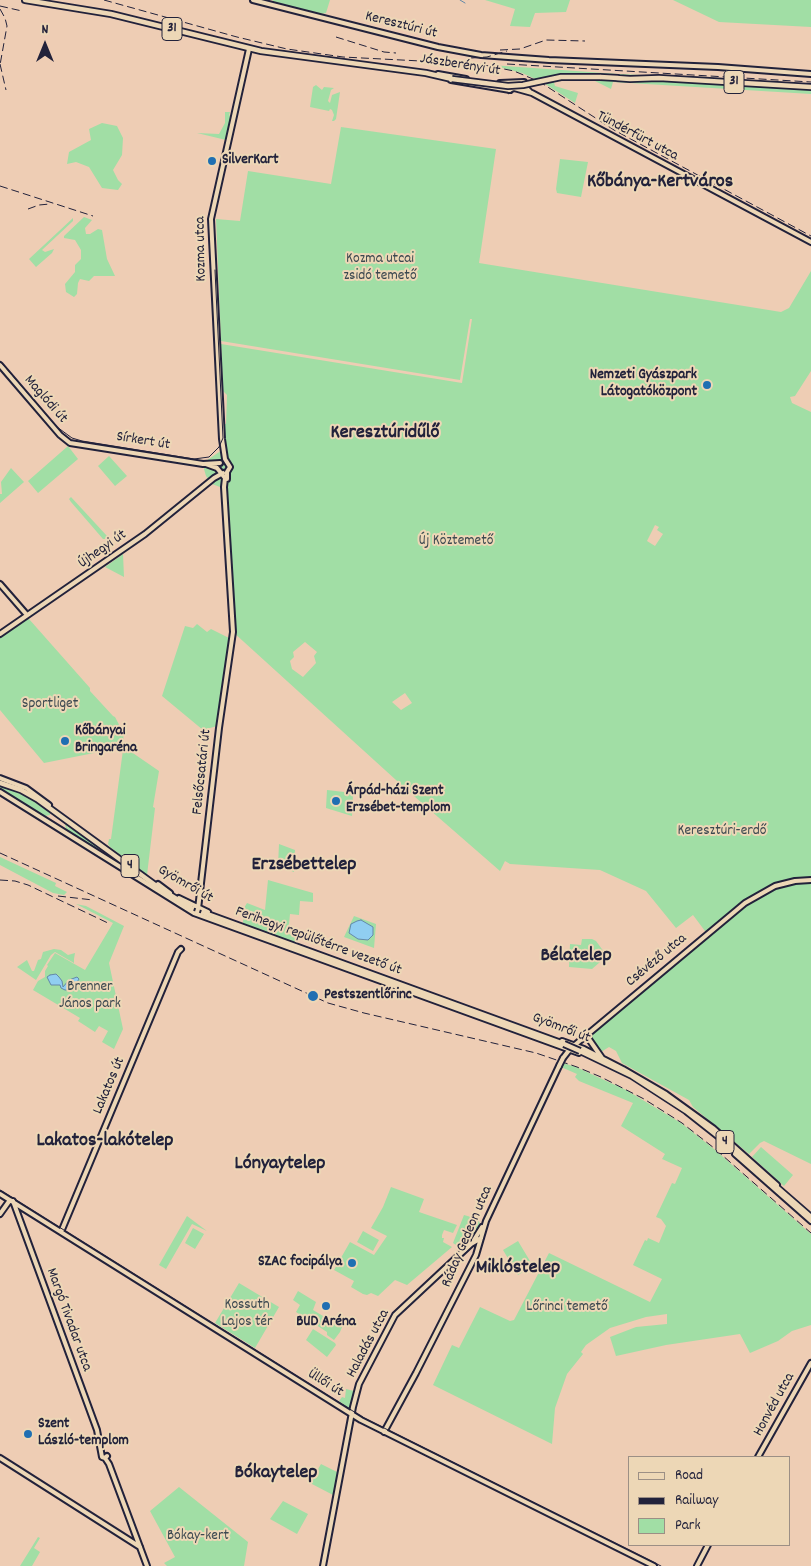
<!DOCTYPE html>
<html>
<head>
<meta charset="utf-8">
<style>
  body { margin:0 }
  #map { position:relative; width:811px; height:1566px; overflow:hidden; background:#eecdb4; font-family:Dekko,sans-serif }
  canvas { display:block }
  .legend { position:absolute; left:628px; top:1456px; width:162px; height:90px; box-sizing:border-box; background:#edd7b6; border:1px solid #9c8f85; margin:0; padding:6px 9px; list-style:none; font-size:15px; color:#22223b }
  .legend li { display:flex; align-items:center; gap:10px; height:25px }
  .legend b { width:25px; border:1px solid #9c8f85 }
  .north { position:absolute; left:20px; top:20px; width:50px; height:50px; -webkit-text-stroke:4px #edd7b6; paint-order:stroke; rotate:0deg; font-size:14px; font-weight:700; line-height:20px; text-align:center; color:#22223b }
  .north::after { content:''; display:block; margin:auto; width:18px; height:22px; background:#22223b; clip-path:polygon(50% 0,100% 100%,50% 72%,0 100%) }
</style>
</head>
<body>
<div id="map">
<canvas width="811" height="1566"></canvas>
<ul class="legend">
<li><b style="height:6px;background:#edd7b6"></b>Road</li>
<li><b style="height:6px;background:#22223b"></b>Railway</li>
<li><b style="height:14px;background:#a1dea5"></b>Park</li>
</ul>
<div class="north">N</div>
</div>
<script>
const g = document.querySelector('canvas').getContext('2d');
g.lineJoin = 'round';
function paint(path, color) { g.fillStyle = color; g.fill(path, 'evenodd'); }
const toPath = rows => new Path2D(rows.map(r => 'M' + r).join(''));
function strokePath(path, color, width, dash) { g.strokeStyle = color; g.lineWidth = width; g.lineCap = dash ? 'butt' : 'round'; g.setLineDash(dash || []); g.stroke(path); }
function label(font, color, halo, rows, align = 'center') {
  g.font = font + ' Dekko,sans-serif'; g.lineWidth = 4; g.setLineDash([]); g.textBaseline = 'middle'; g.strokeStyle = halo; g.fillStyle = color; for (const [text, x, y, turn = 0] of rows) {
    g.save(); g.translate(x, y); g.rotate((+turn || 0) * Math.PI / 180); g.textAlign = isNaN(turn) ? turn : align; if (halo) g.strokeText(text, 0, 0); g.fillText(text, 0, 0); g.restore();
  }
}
const green = toPath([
  [273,0,330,0,326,13,316,15,272,3],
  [485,0,570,0,566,12,535,13,530,27,510,26,515,9],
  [673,0,811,0,811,27,719,22],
  [491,65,618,74,712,78,811,85,811,94,613,82,611,89,595,81,553,79,555,86,578,93,575,103,542,82,522,73],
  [316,85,322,90,324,87,334,88,331,90,328,101,330,103,332,95,340,92,336,119,334,121,332,121,334,115,332,110,330,109,329,111,310,107,313,87],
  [225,112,230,112,229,115,232,117,227,131,226,140,197,133,219,134,225,123],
  [102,123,117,126,123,138,122,155,113,170,118,180,122,184,118,190,102,188,89,167,76,162,67,164,69,152,91,140,89,129],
  [341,127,496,149,479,263,781,312,789,308,811,271,811,371,795,396,790,397,792,403,811,412,811,1164,764,1141,760,1143,749,1154,693,1107,689,1100,622,1063,616,1051,609,1047,601,1052,589,1037,708,935,693,915,676,928,646,891,600,870,510,864,505,861,500,871,407,790,233,632,230,566,233,563,230,561,227,487,220,487,212,484,206,476,204,469,206,461,225,448,224,424,226,424,227,395,223,391,221,344,462,383,472,319,470,319,460,380,221,341,216,219,240,221,248,171,331,184],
  [655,525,659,527,657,530,663,534,655,546,647,541],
  [305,642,317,652,314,656,316,663,303,677,292,669,290,661,294,657,293,652],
  [405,693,412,703,401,710,392,702],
  [560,159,588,162,581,197,557,193,556,189],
  [84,217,92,220,85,228,86,234,90,234,98,229,102,230,107,259,115,276,94,276,89,281,80,279,78,283,77,294,74,297,66,292,65,284,75,272,75,265,81,259,81,250,75,240,64,238,64,236],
  [73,218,73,221,42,250,45,252,54,249,52,253,36,267,29,259],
  [68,446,78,459,38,493,28,481],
  [109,456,127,476,115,486,98,466],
  [11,468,24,482,0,503,0,494,2,494,1,482],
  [71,497,107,536,105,539,103,539,71,502,69,499],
  [123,554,124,577,105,567],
  [26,619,29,619,90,688,90,691,113,716,115,717,123,732,124,747,44,763,0,710,0,636],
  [197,624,207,632,211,629,229,638,217,726,203,730,162,696,185,626,193,628],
  [127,749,159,771,153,807,155,808,147,875,110,847,108,844,109,839,111,839,123,750],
  [0,786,26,795,50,813,50,815,45,816,33,811,0,791],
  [327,790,353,793,352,816,326,808],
  [65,825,67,825,68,829,69,826,97,846,99,852,67,831],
  [279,844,295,850,294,872,278,866],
  [0,857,56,883,55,886,67,892,64,895,53,893,0,865],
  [268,880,313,893,313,902,300,901,299,915,290,914,288,934,295,935,295,943,243,923,244,908,247,903,265,910],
  [76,904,86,906,124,926,109,963,123,1029,114,1049,102,1042,108,1031,99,1026,95,1032,78,1021,80,1018,33,990,38,981,45,977,45,971,48,966,47,965,55,953,85,970,113,923],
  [354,916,376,924,374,948,344,937],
  [582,939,592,939,596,941,607,956,592,969,569,967,570,944,581,945],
  [54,949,61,950,68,955,75,953,74,959,74,963,55,952,51,955,36,980,17,967,27,960,32,971,34,971,38,960,41,959,43,952],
  [563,1063,576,1067,626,1090,681,1123,714,1149,811,1234,811,1325,792,1331,778,1341,750,1353,740,1334,666,1345,616,1356,610,1337,636,1327,667,1324,667,1314,646,1317,610,1328,586,1345,581,1352,583,1354,567,1374,555,1408,552,1444,433,1385,452,1345,459,1348,480,1307,510,1321,514,1320,549,1253,650,1302,662,1279,633,1265,645,1240,647,1241,648,1238,659,1243,666,1226,661,1219,656,1217,672,1183,675,1184,682,1168,662,1159,665,1154,621,1126,633,1103,579,1081,575,1077,577,1074,561,1067],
  [761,1147,793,1175,784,1186,752,1157],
  [391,1187,424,1199,419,1212,457,1225,453,1233,444,1230,442,1235,442,1238,444,1238,443,1242,452,1247,407,1285,395,1280,378,1296,371,1293,367,1295,363,1294,351,1287,354,1281,334,1270,350,1242,374,1255,387,1236,371,1228,383,1207],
  [464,1215,478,1219,481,1226,476,1236,462,1249,453,1243],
  [187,1216,207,1231,192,1224,166,1269,159,1265],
  [193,1228,204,1234,195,1249,185,1243],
  [363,1231,379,1240,373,1251,357,1242],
  [518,1241,533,1266,518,1275,503,1250],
  [239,1283,279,1307,255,1348,215,1323],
  [298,1291,316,1302,313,1310,328,1319,341,1323,342,1327,340,1332,334,1340,327,1335,327,1332,296,1312,300,1305,293,1300],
  [313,1329,335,1343,336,1345,327,1357,306,1340],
  [346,1389,354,1391,350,1409,339,1401,342,1397,345,1398],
  [321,1464,339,1473,335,1496,310,1483],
  [179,1487,248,1542,244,1566,167,1566,164,1563,175,1557,150,1511],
  [283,1501,308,1514,297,1534,270,1519],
  [38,1537,40,1538,34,1548,40,1552,32,1566,20,1566]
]);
const water = toPath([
  [361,920,373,927,373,935,368,940,358,939,349,933,351,924,357,921,361,920],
  [50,975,56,974,59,977,62,981,63,987,69,980,77,977,79,979,72,990,65,990,61,988,60,985,51,985,47,977,50,975]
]);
const stream = toPath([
  [460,0,465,3]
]);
const secondary = toPath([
  [253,0,438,47,481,55,549,60,718,67,811,74],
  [438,74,466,79],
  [451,80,510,90],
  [500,83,524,82,525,87,530,92],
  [509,90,514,88,532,93,811,242],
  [0,365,60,435,70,443,203,464,220,463],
  [227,479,227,472,230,467,225,459,222,439,211,219,249,49],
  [0,584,27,615],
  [0,634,145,534,214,478,223,473],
  [0,778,26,788,49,805],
  [0,792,194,913,579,1053],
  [158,884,170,893],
  [179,898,208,912],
  [198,909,219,728,233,632,224,487,225,478,217,468,206,464],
  [586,1035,602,1058],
  [562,1041,584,1049,623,1069,666,1094,713,1128,777,1185],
  [563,1058,570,1049,745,903,775,886,795,881,811,880],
  [735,1154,811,1221],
  [0,1194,361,1420,654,1566],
  [13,1201,97,1430,102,1457,105,1458,107,1456],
  [0,1214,10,1200],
  [61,1232,178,952,181,949],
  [474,1240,482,1227],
  [384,1432,416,1373,476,1255,486,1221,559,1066],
  [758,1457,811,1363],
  [0,1458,140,1547],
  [105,1458,109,1464,147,1566],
  [323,1566,353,1407,359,1384,395,1315,471,1244,481,1238],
  [697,1566,708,1545]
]);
const primary = toPath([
  [25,0,111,14,261,51,426,73,452,79],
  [600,77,618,78],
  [616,78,630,79,659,78,811,87],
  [0,783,21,790,37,799,162,890,191,908,564,1044],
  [580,1051,632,1076,686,1111,719,1137,811,1217]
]);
const tram = toPath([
  [0,361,57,427,72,438,82,441,194,459,209,457,219,447,223,438,215,270],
  [0,1190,364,1418,661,1566]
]);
const rail = toPath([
  [104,0,237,37,287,49,343,57,479,64,514,71,540,82,614,130,811,236],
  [0,6,22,11],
  [0,9,5,18,7,26,0,65],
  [336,37,384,52,396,53],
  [500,50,520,49,546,40,585,41],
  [471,58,487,57,507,51],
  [0,64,6,90],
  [507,64,811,82],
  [0,186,93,216],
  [28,209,39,205,50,204],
  [0,853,328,1003,364,1013,536,1053,577,1067,601,1077,644,1099,682,1123,714,1148,811,1233],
  [0,880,15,881,28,885,110,924],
  [58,896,93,900]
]);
const secondaryBridge = toPath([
  [197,912,198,909],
  [559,1066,563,1058]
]);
const primaryBridge = toPath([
  [452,79,508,86,523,85,561,77,600,77],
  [564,1044,580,1051]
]);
const markers = [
  [212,161,5,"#1f6fb2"],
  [707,385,5,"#1f6fb2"],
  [65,741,5,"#1f6fb2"],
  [336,801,5,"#1f6fb2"],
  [313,996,6,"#1f6fb2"],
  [352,1263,5,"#1f6fb2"],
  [326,1306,5,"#1f6fb2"],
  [28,1434,5,"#1f6fb2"]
];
const shields = [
  [172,29,20],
  [734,82,20],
  [130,866,18],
  [725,1142,18]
];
const shieldNames = [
  ["31",172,29],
  ["31",734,82],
  ["4",130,866],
  ["4",725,1142]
];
const streetNames = [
  ["Keresztúri út",401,26,14],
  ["Jászberényi út",460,66,9],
  ["Tündérfürt utca",637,137,28],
  ["Kozma utca",202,249,-91],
  ["Maglódi út",45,400,49],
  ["Sírkert út",143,442,9],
  ["Újhegyi út",103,550,-35],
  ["Felsőcsatári út",203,772,-84],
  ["Gyömrői út",185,885,30],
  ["Ferihegyi repülőtérre vezető út",318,942,20],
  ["Csévéző utca",657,961,-40],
  ["Gyömrői út",561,1029,21],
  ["Lakatos út",110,1086,-67],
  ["Ráday Gedeon utca",468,1237,-67],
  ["Margó Tivadar utca",68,1320,70],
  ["Haladás utca",369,1344,-62],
  ["Üllői út",325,1384,32],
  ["Honvéd utca",775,1405,-61]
];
const poiNames = [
  ["SilverKart",222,161],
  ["Nemzeti Gyászpark",697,376,"right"],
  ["Látogatóközpont",697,393,"right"],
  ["Kőbányai",75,732],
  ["Bringaréna",75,749],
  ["Árpád-házi Szent",346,792],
  ["Erzsébet-templom",346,809],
  ["Pestszentlőrinc",324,996],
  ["SZAC focipálya",342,1263,"right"],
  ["BUD Aréna",326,1323,"center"],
  ["Szent",38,1425],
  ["László-templom",38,1442]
];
const parkNames = [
  ["Kozma utcai",380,260],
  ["zsidó temető",380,277],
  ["Új Köztemető",456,542],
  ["Sportliget",50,705],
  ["Keresztúri-erdő",722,832],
  ["Brenner",90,988],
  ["János park",90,1005],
  ["Kossuth",247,1306],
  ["Lajos tér",247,1323],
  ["Lőrinci temető",567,1308],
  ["Bókay-kert",198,1537]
];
const districtNames = [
  ["Kőbánya-Kertváros",660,183],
  ["Keresztúridűlő",385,434],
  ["Erzsébettelep",304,866],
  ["Bélatelep",576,957],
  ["Lakatos-lakótelep",105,1142],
  ["Lónyaytelep",280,1165],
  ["Miklóstelep",518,1269],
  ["Bókaytelep",276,1474]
];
paint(green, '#a1dea5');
paint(water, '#90cef1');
strokePath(water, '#6489a8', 1);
strokePath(stream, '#6489a8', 1);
strokePath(secondary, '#22223b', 8);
strokePath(primary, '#22223b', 8);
strokePath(secondary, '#edd7b6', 4);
strokePath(primary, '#edd7b6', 4.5);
strokePath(tram, '#22223b', 1);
strokePath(rail, '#22223b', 1, [8, 4]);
strokePath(secondaryBridge, '#22223b', 8, []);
strokePath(primaryBridge, '#22223b', 8, []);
strokePath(secondaryBridge, '#edd7b6', 4);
strokePath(primaryBridge, '#edd7b6', 4.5);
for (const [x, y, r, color] of markers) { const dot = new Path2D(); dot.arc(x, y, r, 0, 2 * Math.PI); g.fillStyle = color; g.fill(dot); strokePath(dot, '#edd7b6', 2); }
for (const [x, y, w] of shields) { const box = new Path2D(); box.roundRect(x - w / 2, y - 11.5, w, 23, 4); g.fillStyle = '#edd7b6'; g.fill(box); strokePath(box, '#22223b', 1); }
label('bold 14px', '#22223b', null, shieldNames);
label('15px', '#22223b', '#edd7b6', streetNames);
label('bold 15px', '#22223b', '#edd7b6', poiNames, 'left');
label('15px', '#3b4850', '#edd7b6', parkNames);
label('bold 20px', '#22223b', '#edd7b6', districtNames);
</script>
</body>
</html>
